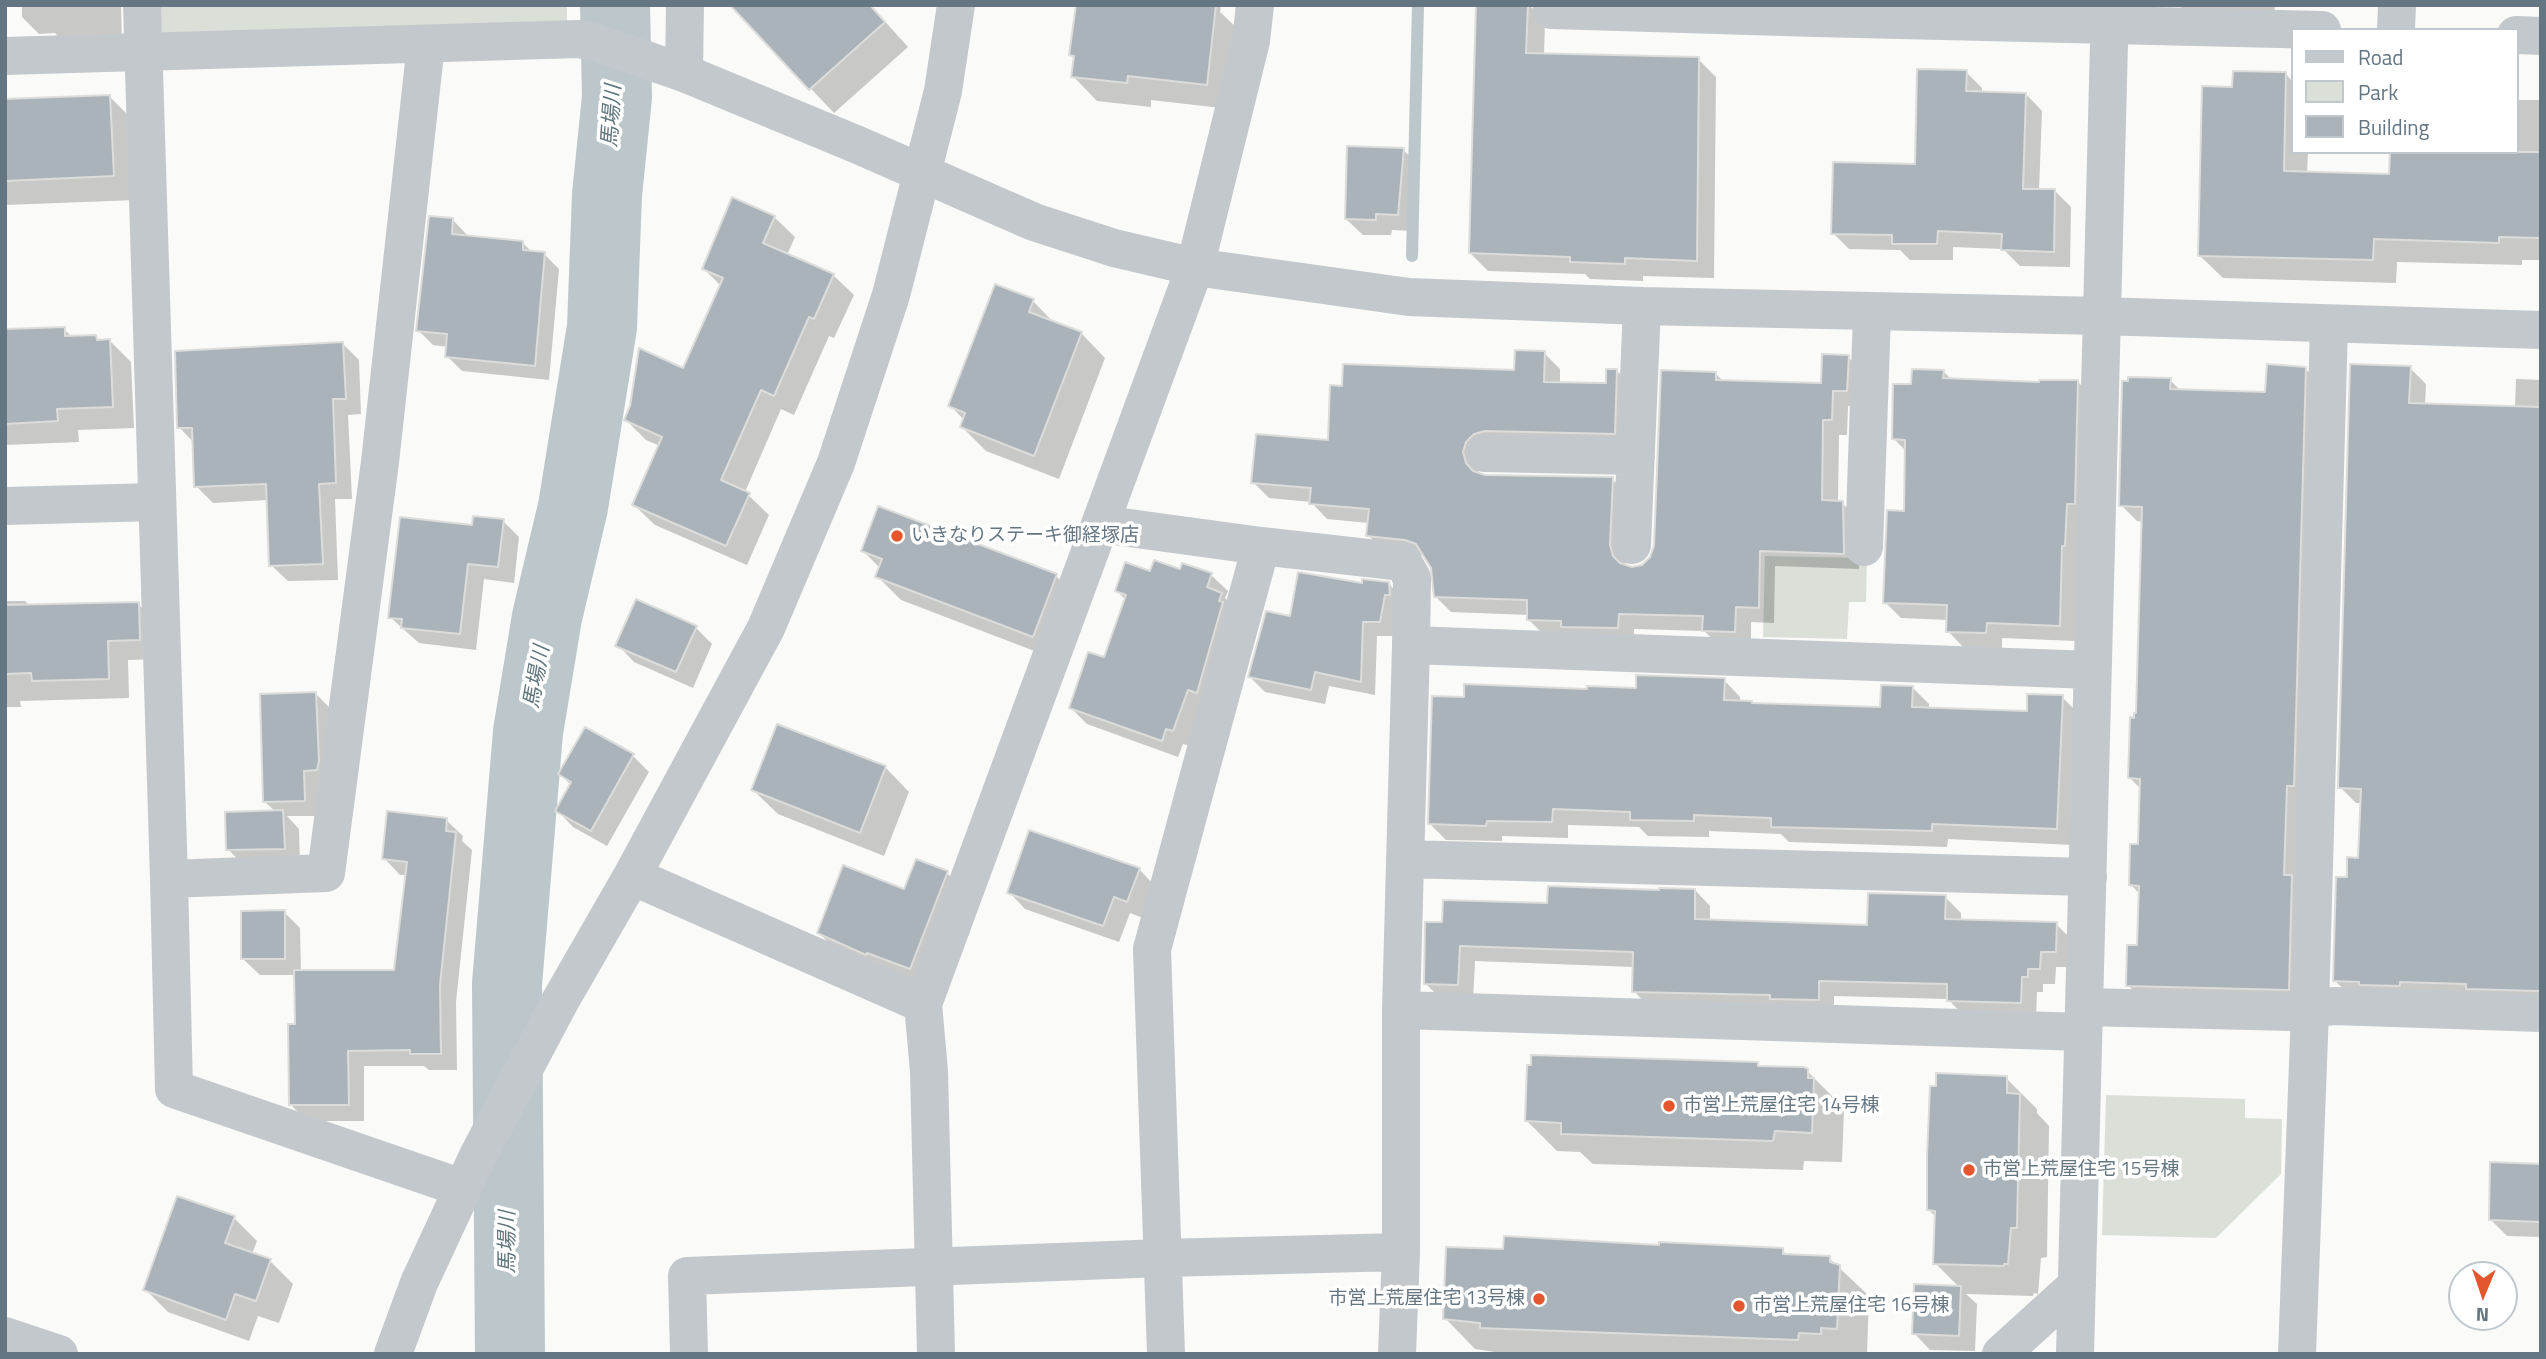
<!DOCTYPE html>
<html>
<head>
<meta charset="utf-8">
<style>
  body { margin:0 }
  #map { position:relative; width:2546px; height:1359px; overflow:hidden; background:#fafaf8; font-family:"Titillium Web",sans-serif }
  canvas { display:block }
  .frame { position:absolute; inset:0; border:7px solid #657683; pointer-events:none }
  .legend { position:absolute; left:2291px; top:28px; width:228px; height:126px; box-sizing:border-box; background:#fff; border:2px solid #c1c8cd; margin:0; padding:9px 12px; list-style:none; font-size:21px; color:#657683 }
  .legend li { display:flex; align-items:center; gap:14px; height:35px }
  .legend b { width:35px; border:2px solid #c1c8cd }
  .north { position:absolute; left:2448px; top:1261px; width:70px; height:70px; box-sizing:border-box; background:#fff; border:2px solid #c1c8cd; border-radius:50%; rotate:182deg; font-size:19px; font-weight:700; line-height:28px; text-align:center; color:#657683 }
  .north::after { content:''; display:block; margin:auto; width:24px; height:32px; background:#e4572e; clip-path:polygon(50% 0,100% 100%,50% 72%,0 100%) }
</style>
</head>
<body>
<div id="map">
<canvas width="2546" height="1359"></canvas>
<div class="frame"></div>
<ul class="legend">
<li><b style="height:9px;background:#c3c8cc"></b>Road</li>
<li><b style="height:19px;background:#dadfd7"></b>Park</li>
<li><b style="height:19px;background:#aab3b9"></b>Building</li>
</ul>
<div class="north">N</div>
</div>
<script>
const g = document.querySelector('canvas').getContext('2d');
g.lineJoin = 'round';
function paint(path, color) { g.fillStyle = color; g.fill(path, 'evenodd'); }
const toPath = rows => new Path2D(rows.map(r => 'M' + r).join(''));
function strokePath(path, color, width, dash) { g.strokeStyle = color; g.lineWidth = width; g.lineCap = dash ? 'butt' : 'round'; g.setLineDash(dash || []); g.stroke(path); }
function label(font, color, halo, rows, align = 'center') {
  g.font = font + ' "Titillium Web","Noto Sans JP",sans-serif'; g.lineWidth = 7; g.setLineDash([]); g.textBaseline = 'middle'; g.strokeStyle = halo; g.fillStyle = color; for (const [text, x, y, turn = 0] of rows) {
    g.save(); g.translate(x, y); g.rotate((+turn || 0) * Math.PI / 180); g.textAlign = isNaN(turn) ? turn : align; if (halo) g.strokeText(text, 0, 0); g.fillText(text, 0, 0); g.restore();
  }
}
const green = toPath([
  [156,5,567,5,567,22,157,37],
  [1765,556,1867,558,1866,602,1849,602,1847,639,1763,637],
  [2106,1095,2245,1099,2245,1118,2282,1119,2281,1174,2216,1238,2102,1235]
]);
const shadow = toPath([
  [22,5,121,5,122,46,62,41,55,33,39,34,22,17],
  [870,5,908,47,834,113,740,14],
  [1078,5,1221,5,1220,12,1240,31,1230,109,1151,100,1151,107,1097,101,1073,76,1075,59,1071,55],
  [1477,5,1529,5,1545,21,1544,55,1698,59,1716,77,1714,278,1643,276,1643,281,1590,279,1585,274,1488,271,1470,253],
  [2179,5,2275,5,2274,15,2186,12],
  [1966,72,1982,88,1982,93,2026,94,2042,111,2039,191,2055,191,2071,207,2070,267,2020,266,2003,249,1953,247,1953,260,1910,260,1900,250,1849,249,1833,233,1916,166],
  [2286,74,2292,81,2292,152,2308,152,2307,174,2391,175,2516,152,2516,100,2541,100,2541,260,2522,260,2522,265,2397,262,2396,283,2223,278,2199,255,2234,89],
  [110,97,134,121,137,200,5,205,5,101],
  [1403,150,1420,166,1414,231,1392,230,1391,235,1363,235,1346,219],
  [774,217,795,237,787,255,833,275,854,295,834,338,829,336,794,415,781,409,745,492,769,515,747,565,655,525,634,505,660,446,646,440,626,420,684,370,721,286,704,269],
  [453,220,467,235,467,237,523,243,533,253,544,254,559,269,549,380,462,371,447,356,448,347,433,345,418,330],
  [1033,301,1055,324,1081,333,1105,358,1059,479,986,451,962,427,964,420,950,405],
  [64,329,73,338,96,337,100,341,110,341,131,362,134,428,78,430,79,442,5,445,5,331],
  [343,344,359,360,361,414,348,415,352,499,335,499,338,580,288,581,271,565,268,500,213,503,196,486,194,443,179,427],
  [1544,353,1560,369,1560,384,1608,385,1617,371,1633,387,1630,449,1478,470,1480,475,1612,479,1628,495,1625,562,1627,567,1632,569,1642,566,1652,558,1715,373,1724,382,1823,385,1848,357,1864,373,1863,406,1848,406,1847,435,1839,435,1838,503,1842,503,1858,519,1859,569,1775,566,1774,623,1751,622,1751,647,1720,646,1704,631,1634,629,1634,643,1544,635,1528,619,1529,615,1451,612,1435,596,1433,567,1426,556,1384,551,1368,535,1369,523,1327,519,1311,502,1269,498,1253,482,1330,442,1516,372],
  [2305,368,2321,385,2304,1005,2144,1002,2128,985,2138,947,2140,894,2131,885,2140,846,2142,790,2130,778,2136,719,2143,522,2137,521,2121,505,2170,380,2181,391,2266,394],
  [2410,368,2426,384,2425,405,2515,408,2516,379,2541,380,2541,1006,2351,996,2334,980,2348,879,2360,859,2362,803,2356,803,2340,787],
  [1943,371,1952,380,2041,383,2078,382,2094,398,2076,641,2002,638,2002,648,1964,648,1948,631,1949,620,1901,618,1885,602,1905,513,1907,452,1894,439,1913,386],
  [503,521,519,537,514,583,484,579,476,650,419,643,390,617,473,527],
  [863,551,1056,576,1080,600,1058,660,901,600,877,576,880,568],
  [1181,571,1211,575,1228,591,1225,598,1237,610,1190,746,1183,744,1178,757,1087,724,1071,708,1105,660,1126,600,1117,591,1151,573],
  [1389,584,1403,599,1395,636,1377,636,1375,695,1329,686,1325,704,1265,692,1250,677,1291,618,1363,585],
  [5,601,25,601,31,607,138,604,158,624,159,659,128,660,129,698,20,701,21,707,5,707],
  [696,628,712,644,693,688,634,662,618,645],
  [1724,680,1740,697,1740,702,1753,705,1882,709,1912,687,1929,704,1929,709,2028,713,2062,697,2079,714,2073,845,1948,839,1947,847,1789,842,1781,834,1709,831,1709,837,1648,836,1639,827,1568,825,1568,838,1502,836,1502,841,1446,840,1430,824,1465,698,1638,690],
  [316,694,331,709,319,816,287,816,299,829,300,865,244,866,228,849,276,812,265,802],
  [585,729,633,756,649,772,607,846,573,827,557,810,571,785,560,774],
  [885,767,909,792,884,856,778,814,753,790],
  [446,820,463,836,462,841,472,850,456,1002,457,1070,429,1070,424,1066,364,1066,364,1121,307,1121,291,1105,296,1026,296,975,260,975,243,959,284,912,300,928,301,972,395,972,407,875,400,875,384,858],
  [1139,869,1155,886,1143,918,1130,913,1119,942,1025,909,1009,892],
  [947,873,971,897,934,992,843,957,819,933],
  [1695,890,1710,906,1710,921,1869,927,1945,897,1961,913,1961,921,2056,924,2072,940,2071,967,2056,967,2055,984,2043,984,2043,992,2037,992,2036,1018,1964,1016,1948,999,1834,996,1834,1015,1649,1007,1634,991,1634,967,1475,961,1473,1000,1441,999,1425,983,1444,924,1549,904,1660,892],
  [1757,1064,1761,1068,1807,1071,1837,1101,1844,1110,1842,1162,1804,1161,1803,1170,1593,1164,1580,1152,1557,1151,1527,1121],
  [2006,1078,2037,1109,2037,1113,2049,1126,2047,1257,2041,1258,2038,1294,2034,1293,2033,1296,1966,1294,1977,1304,1975,1351,1930,1350,1914,1333,1959,1287,1935,1263,1937,1218,1929,1210],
  [2541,1165,2541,1237,2507,1236,2490,1219],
  [234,1218,257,1241,252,1254,270,1261,293,1284,279,1323,258,1316,249,1341,168,1312,145,1289],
  [1660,1246,1782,1250,1788,1256,1829,1258,1869,1296,1867,1354,1508,1354,1475,1349,1445,1318,1504,1251]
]);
const stream = toPath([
  [1412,256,1418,5]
]);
const river = toPath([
  [510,1354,507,984,528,732,547,617,573,507,602,327,607,195,617,97,615,5]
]);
const building = toPath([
  [730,5,870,5,885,22,809,90,730,5],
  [1076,5,1216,5,1207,85,1128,76,1127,83,1071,77,1074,56,1069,55,1076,5],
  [1476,5,1528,5,1526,53,1699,57,1697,261,1625,258,1625,264,1570,262,1570,257,1469,253,1476,5],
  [1917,69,1967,70,1966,91,2026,93,2023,189,2055,189,2054,252,2001,250,2002,234,1938,231,1937,244,1892,244,1892,235,1831,234,1833,162,1915,164,1917,69],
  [2233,71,2286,72,2284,171,2389,174,2390,152,2541,152,2541,238,2499,237,2499,243,2374,239,2373,260,2198,256,2202,86,2232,87,2233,71],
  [110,95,114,176,5,181,5,99,110,95],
  [1347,146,1404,148,1398,215,1376,214,1376,220,1345,219,1347,146],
  [732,197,775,216,763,243,834,274,814,319,809,317,774,396,761,390,721,480,750,493,726,546,632,505,662,437,624,420,630,406,639,348,683,368,723,278,702,269,732,197],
  [429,216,453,218,452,234,523,241,523,250,545,252,535,366,445,357,447,334,416,331,429,216],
  [995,284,1034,299,1029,312,1082,332,1034,456,960,427,965,413,948,406,995,284],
  [65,327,65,336,96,335,97,340,110,339,113,407,57,409,58,421,5,424,5,329,65,327],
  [343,342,346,399,333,399,336,483,319,484,323,564,269,566,266,484,194,487,192,428,177,428,175,351,343,342],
  [1515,350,1545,351,1544,382,1606,383,1606,369,1617,369,1615,434,1485,431,1474,434,1466,442,1463,452,1466,463,1473,471,1485,475,1613,477,1610,545,1613,556,1620,563,1632,567,1642,565,1650,557,1654,546,1661,370,1716,372,1716,380,1821,383,1822,354,1849,355,1847,391,1833,391,1832,420,1823,420,1822,500,1843,501,1844,554,1760,551,1759,608,1736,607,1735,632,1702,631,1703,616,1619,614,1618,628,1561,627,1561,621,1527,620,1527,600,1434,597,1431,568,1416,544,1405,540,1366,536,1369,509,1309,504,1311,488,1251,483,1256,434,1328,440,1330,385,1342,386,1343,364,1514,370,1515,350],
  [2267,364,2306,367,2294,786,2287,786,2284,875,2292,875,2289,990,2126,986,2127,945,2137,945,2139,886,2129,885,2130,844,2138,844,2140,779,2128,778,2130,717,2134,718,2134,713,2136,713,2142,507,2119,506,2122,381,2128,381,2128,377,2171,378,2170,389,2265,392,2267,364],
  [2350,364,2411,366,2409,403,2541,407,2540,991,2466,989,2466,984,2400,982,2400,986,2359,985,2359,982,2333,981,2336,877,2347,877,2347,857,2358,858,2361,789,2338,788,2350,364],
  [1912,369,1944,370,1943,378,2039,382,2039,380,2078,380,2075,504,2067,504,2065,546,2062,546,2060,626,1987,623,1986,633,1946,632,1947,605,1883,603,1887,510,1904,511,1905,440,1892,439,1893,384,1911,384,1912,369],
  [878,506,1057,574,1033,637,875,577,882,559,861,551,878,506],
  [473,516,504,519,498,567,468,564,460,634,401,628,402,619,388,618,400,517,472,525,473,516],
  [1154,560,1180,569,1182,563,1212,573,1207,587,1222,593,1219,601,1223,602,1197,693,1188,690,1173,731,1166,729,1162,741,1069,708,1088,652,1104,657,1126,595,1115,591,1125,562,1150,571,1154,560],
  [1298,572,1362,583,1362,579,1389,582,1390,595,1385,595,1380,622,1363,622,1361,682,1315,672,1311,690,1248,677,1266,611,1290,616,1298,572],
  [636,599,697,626,676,672,615,646,636,599],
  [139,602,140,640,108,641,109,679,32,681,31,673,5,674,5,605,139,602],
  [1636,675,1725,678,1724,700,1752,701,1752,703,1880,707,1881,685,1913,686,1912,707,2027,711,2027,694,2063,695,2057,829,1932,824,1932,831,1771,827,1771,818,1694,815,1694,821,1630,820,1630,812,1553,809,1552,822,1487,821,1486,826,1428,824,1432,696,1464,697,1464,684,1587,689,1587,686,1636,688,1636,675],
  [316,692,319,761,317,770,304,771,305,801,263,802,260,694,316,692],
  [777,724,886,766,860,833,751,790,777,724],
  [585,727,634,754,591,831,555,811,571,782,558,774,585,727],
  [283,810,285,849,226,850,225,812,283,810],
  [387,811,447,818,446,831,456,832,440,985,441,1054,410,1054,410,1050,348,1051,349,1105,289,1105,288,1024,295,1024,294,970,394,970,407,862,382,859,387,811],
  [1029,830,1140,868,1127,902,1114,897,1103,926,1007,893,1029,830],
  [916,859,948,871,910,969,867,953,866,955,817,933,843,865,904,889,916,859],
  [1548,886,1659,890,1659,888,1695,889,1695,919,1867,925,1868,893,1946,895,1945,919,2057,922,2056,952,2041,952,2040,969,2028,969,2028,977,2022,977,2021,1003,1947,1001,1947,984,1819,981,1819,1000,1770,999,1770,995,1632,992,1633,952,1546,949,1460,946,1458,985,1424,984,1425,922,1442,922,1443,900,1547,903,1548,886],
  [285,910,285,959,241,959,241,911,285,910],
  [1531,1055,1758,1062,1758,1066,1804,1067,1808,1069,1808,1078,1814,1078,1812,1133,1775,1131,1773,1141,1561,1134,1561,1123,1525,1121,1527,1065,1531,1065,1531,1055],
  [1936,1073,2005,1076,2007,1076,2007,1093,2020,1094,2017,1226,2017,1228,2011,1228,2008,1264,2004,1264,2004,1266,1933,1264,1935,1211,1927,1210,1927,1156,1930,1086,1936,1086,1936,1073],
  [2490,1162,2541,1164,2541,1222,2489,1220,2490,1162],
  [177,1196,235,1216,225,1243,271,1259,256,1301,235,1294,226,1320,143,1290,177,1196],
  [1504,1236,1659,1245,1659,1242,1783,1248,1783,1254,1830,1256,1830,1262,1840,1265,1837,1329,1821,1328,1821,1334,1799,1333,1798,1340,1480,1328,1480,1323,1443,1319,1446,1247,1503,1249,1504,1236],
  [1914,1284,1961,1286,1959,1336,1912,1334,1914,1284]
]);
const minor = toPath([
  [142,5,169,879],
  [1552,5,1552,10,1816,18,2322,30],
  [2396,30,2397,5],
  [2516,35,2541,36],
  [426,44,380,462,326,873,169,879,174,1089,462,1188],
  [5,56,579,39,594,42,684,73,858,145,1034,222,1114,248,1195,267,1409,297,1642,306,2101,316,2541,330],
  [684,73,685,5],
  [1485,453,1636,456],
  [5,506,156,502],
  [1100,524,1261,546,1403,562,1412,578,1411,645],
  [1632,545,1642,306],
  [1864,547,1872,313],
  [1405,859,2088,877],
  [632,876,923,1004],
  [2084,1007,2291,1012,2334,1006,2541,1013],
  [1401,1010,2083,1032],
  [5,1336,59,1354],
  [393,1354,419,1283,478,1156,559,1003,632,876,766,628,836,463,891,295,943,91,956,5],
  [689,1354,687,1276,1163,1258,1401,1252],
  [936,1354,929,1071,923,1004,1195,267,1251,41,1255,5],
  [1166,1354,1152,949,1261,546],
  [1397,1354,1401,1252,1401,1010,1411,645,2092,670],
  [2001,1354,2077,1285],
  [2075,1354,2110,5],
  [2297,1354,2310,1010,2329,325]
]);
const markers = [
  [897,536,7,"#e4572e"],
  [1669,1106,7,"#e4572e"],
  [1969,1170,7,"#e4572e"],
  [1539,1299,7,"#e4572e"],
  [1739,1306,7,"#e4572e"]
];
const poiNames = [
  ["いきなりステーキ御経塚店",911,536],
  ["市営上荒屋住宅 14号棟",1683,1106],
  ["市営上荒屋住宅 15号棟",1983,1170],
  ["市営上荒屋住宅 13号棟",1525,1299,"right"],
  ["市営上荒屋住宅 16号棟",1753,1306]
];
const waterNames = [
  ["馬場川",613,116,-86],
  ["馬場川",538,677,-80],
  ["馬場川",509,1242,-90]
];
paint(green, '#dadfd7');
paint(shadow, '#0003');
strokePath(stream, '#bbc7cb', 12);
strokePath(river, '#bbc7cb', 70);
paint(building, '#aab3b9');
strokePath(building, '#dcdcda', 2);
strokePath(minor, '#c3c8cc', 38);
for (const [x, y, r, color] of markers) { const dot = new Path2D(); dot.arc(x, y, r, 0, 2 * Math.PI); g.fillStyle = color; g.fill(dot); strokePath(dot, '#fff', 2.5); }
label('19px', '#657683', '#fff', poiNames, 'left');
label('italic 21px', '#60757c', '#fff', waterNames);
</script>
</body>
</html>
